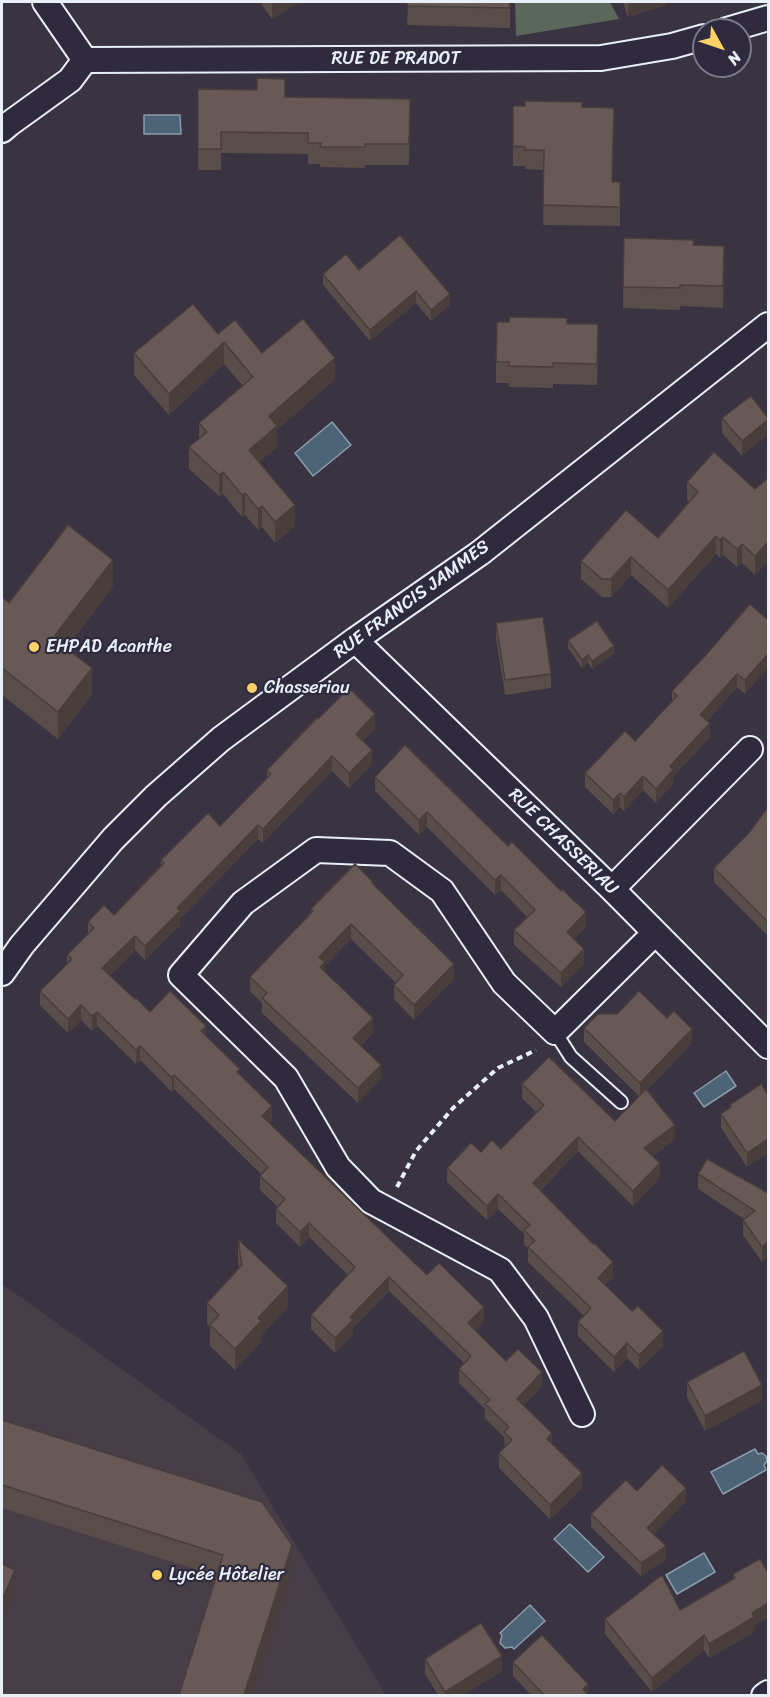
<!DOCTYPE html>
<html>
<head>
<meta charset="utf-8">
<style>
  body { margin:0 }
  #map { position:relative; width:770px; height:1697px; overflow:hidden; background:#3a3342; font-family:Sriracha,sans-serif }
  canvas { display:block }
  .frame { position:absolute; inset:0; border:3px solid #e8f1f8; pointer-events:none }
  .north { position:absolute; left:692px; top:18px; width:60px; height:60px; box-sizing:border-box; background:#2f2a3d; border:2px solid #797a88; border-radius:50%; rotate:130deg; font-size:16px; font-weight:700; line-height:24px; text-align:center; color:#e8f1f8 }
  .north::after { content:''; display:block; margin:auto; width:21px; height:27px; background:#ffd166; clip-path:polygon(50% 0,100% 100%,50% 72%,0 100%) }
</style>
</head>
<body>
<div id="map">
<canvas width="770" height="1697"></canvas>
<div class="frame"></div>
<div class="north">N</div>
</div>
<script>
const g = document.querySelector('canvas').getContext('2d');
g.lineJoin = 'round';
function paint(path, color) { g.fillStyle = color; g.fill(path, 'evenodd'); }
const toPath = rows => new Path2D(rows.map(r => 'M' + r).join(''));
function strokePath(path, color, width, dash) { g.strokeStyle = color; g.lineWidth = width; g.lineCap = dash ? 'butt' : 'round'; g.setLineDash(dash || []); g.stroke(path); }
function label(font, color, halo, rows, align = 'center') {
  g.font = font + ' Sriracha,sans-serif'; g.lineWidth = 4.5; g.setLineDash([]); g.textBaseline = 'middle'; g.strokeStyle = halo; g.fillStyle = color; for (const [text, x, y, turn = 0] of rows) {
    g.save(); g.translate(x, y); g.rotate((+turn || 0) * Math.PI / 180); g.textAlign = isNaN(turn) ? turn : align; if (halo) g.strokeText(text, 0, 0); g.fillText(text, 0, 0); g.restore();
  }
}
const built = toPath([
  [2,1284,241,1454,386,1695,2,1695]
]);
const green = toPath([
  [515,2,610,2,619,19,516,36]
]);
const water = toPath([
  [144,115,180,115,181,134,144,134,144,115],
  [332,422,351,445,313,476,295,453,332,422],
  [726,1071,736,1086,704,1107,694,1093,726,1071],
  [755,1449,758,1454,762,1453,766,1456,767,1461,764,1465,766,1470,723,1494,711,1472,755,1449],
  [570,1524,604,1557,588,1572,554,1539,570,1524],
  [704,1553,715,1572,677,1594,666,1575,704,1553],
  [530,1605,545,1621,514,1649,512,1647,505,1648,500,1643,502,1635,500,1633,530,1605]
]);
const path = toPath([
  [397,1187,416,1151,453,1108,498,1068,536,1050]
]);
const service = toPath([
  [555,1032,571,1057,621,1102]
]);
const minor = toPath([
  [727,30,768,18],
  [85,60,601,58,672,46,704,37],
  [2,130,9,124,70,80,85,60,45,2],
  [355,640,612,889,768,1046],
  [612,889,750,749],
  [2,973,22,945,113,839,156,796,221,739,355,640,480,553,768,325],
  [582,1414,536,1318,500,1270,371,1201,338,1167,286,1078,181,975,243,903,316,850,390,853,442,891,504,983,555,1032,655,933],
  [764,1696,768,1693]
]);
const wall = toPath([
  [260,2,298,2,272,19],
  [408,2,510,2,510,28,407,25],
  [623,2,667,2,667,5,628,17],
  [198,89,285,97,410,120,409,165,365,165,365,168,320,167,320,164,308,164,308,154,221,153,221,170,198,170],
  [513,106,582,107,613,182,620,182,620,226,543,225,544,170,525,169,525,166,513,166],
  [694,245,724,267,723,308,680,306,680,310,623,308,623,287],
  [359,270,450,305,431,321,416,303,370,341,323,285,323,274],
  [567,324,598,345,597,385,553,384,553,388,509,387,509,383,496,383,496,362],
  [218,334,262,353,335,379,277,430,277,447,259,462,295,526,275,543,262,527,258,530,245,515,242,517,223,494,219,496,189,469,189,447,199,439,199,423,243,386,224,364,169,415,134,375,134,353],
  [751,396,742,456,722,433,722,418],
  [768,478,768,560,755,575,742,563,737,567,723,555,720,558,716,554,668,608,631,575,611,597,602,597,581,579,581,561,658,538,689,502,687,500,687,482,755,489],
  [113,587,68,646,68,650,92,695,58,739,2,695,2,597,9,603],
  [750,604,745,694,737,687,707,721,710,737,673,777,673,784,656,803,643,790,624,811,620,807,613,814,585,787,585,773,635,741,672,702,672,691,705,656],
  [496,623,551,674,551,688,505,695,496,638],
  [568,640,614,654,592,669,588,663,582,668,568,648],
  [318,719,375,728,363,741,372,764,349,788,332,771,263,843,258,839,180,919,180,925,145,960,135,950,110,975,135,999,150,1012,206,1036,240,1076,272,1121,269,1123,427,1275,484,1321,475,1330,506,1361,542,1386,524,1405,582,1488,550,1519,499,1468,499,1453,505,1447,504,1437,485,1418,485,1409,459,1383,459,1369,464,1363,389,1291,353,1328,353,1335,335,1353,311,1329,311,1315,348,1275,309,1237,300,1247,276,1223,276,1209,278,1207,260,1190,260,1176,261,1174,174,1089,172,1092,140,1060,136,1064,97,1026,92,1031,81,1020,68,1033,40,1005,40,991,67,964,67,955,88,934,88,922,114,915,161,866,161,860,220,826,267,779,267,770],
  [405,745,586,927,574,939,584,964,561,987,514,945,514,930,527,917,501,890,495,895,427,827,419,835,375,791,375,777],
  [768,807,768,936,714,882,714,868,749,833],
  [373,884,454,979,414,1020,394,999,394,985,396,983,351,939,325,966,325,972,373,1033,361,1045,381,1079,358,1103,262,1013,262,1003,250,991,250,977,311,913,311,909],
  [584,1028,692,1043,647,1090,675,1139,653,1156,660,1178,633,1206,578,1151,541,1190,613,1277,605,1285,663,1346,639,1370,627,1358,614,1372,578,1336,578,1322,584,1316,528,1262,528,1248,524,1245,524,1234,498,1209,487,1220,447,1182,447,1168,481,1152,501,1149,536,1112,522,1098,522,1084,615,1121,639,1096,584,1042],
  [768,1095,747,1167,721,1128,721,1114,730,1108,730,1105],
  [698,1174,768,1193,762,1262,743,1235,743,1220,744,1219,698,1189],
  [238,1239,288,1307,261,1336,261,1342,235,1370,210,1346,210,1327,207,1324,207,1303,239,1268,238,1260],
  [687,1382,762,1400,705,1431,687,1397],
  [2,1420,292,1568,217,1576,2,1508],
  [637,1491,686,1501,653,1535,666,1559,641,1576,591,1527,591,1514],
  [760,1559,754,1632,709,1658,704,1650,652,1692,605,1634,605,1619,680,1610,733,1579,733,1574],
  [425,1659,502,1671,463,1695,438,1695,425,1674],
  [513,1662,588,1695,531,1695,513,1676]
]);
const shadedWall = toPath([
  [272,2,298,2,272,19],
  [628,2,667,2,667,5,628,17],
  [416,291,416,303,370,341,370,330],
  [450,294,450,305,431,321,431,310],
  [224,342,224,364,169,415,169,394],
  [335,358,335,379,277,430,277,447,249,471,249,450,269,416],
  [768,420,768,435,742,456,742,441],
  [223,472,223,494,219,496,219,475],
  [245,493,245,515,242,517,242,495],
  [295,505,295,526,275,543,275,522],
  [262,506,262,527,258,530,258,509],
  [716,536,716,554,668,608,668,590],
  [723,537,723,555,720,558,720,540],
  [768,542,768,560,755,575,755,556],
  [742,544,742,563,737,567,737,549],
  [631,557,631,575,611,597,611,579],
  [113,560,113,587,68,646,68,673,55,635],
  [614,646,614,654,592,669,592,661],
  [768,654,768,668,745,694,745,680],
  [588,655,588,663,582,668,582,660],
  [92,668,92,695,58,739,58,712],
  [737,674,737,687,700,728,700,715],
  [375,714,375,728,356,748,356,734],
  [710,723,710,737,673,777,673,784,656,803,656,789,670,766],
  [372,750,372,764,349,788,349,773],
  [332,756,332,771,263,843,263,829],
  [643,776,643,790,624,811,624,797],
  [620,793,620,807,613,814,613,800],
  [427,812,427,827,419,835,419,820],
  [258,825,258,839,180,919,180,925,145,960,145,946,177,908],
  [501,875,501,890,495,895,495,880],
  [586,912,586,927,567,947,567,932],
  [351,924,351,939,325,966,325,977,320,982,319,957],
  [135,936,135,950,102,982,102,968],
  [584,949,584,964,561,987,561,973],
  [454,964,454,979,414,1020,414,1005],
  [81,1005,81,1020,68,1033,68,1019],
  [97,1012,97,1026,92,1031,92,1016],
  [373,1018,373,1033,353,1052,353,1038],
  [206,1026,206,1041,201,1031],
  [692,1029,692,1043,640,1097,640,1083],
  [140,1046,140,1060,136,1064,136,1050],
  [381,1065,381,1079,358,1103,358,1088],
  [174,1075,174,1089,172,1092,172,1078],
  [272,1106,272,1121,262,1130,262,1116],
  [675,1125,675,1139,644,1162,644,1148],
  [578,1137,578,1151,533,1197,533,1183],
  [768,1139,768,1153,747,1167,747,1153],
  [660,1163,660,1178,633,1206,633,1191],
  [498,1194,498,1209,487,1220,487,1206],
  [309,1223,309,1237,300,1247,300,1232],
  [768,1242,768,1257,762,1262,762,1247],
  [613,1262,613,1277,598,1292,598,1278],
  [389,1277,389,1291,353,1328,353,1335,335,1353,335,1338,350,1317],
  [288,1286,288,1307,261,1336,261,1342,235,1370,235,1349,258,1318],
  [484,1307,484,1321,468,1337,468,1323],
  [663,1331,663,1346,639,1370,639,1355],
  [627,1343,627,1358,614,1372,614,1357],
  [542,1372,542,1386,517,1413,517,1399],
  [762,1385,762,1400,705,1431,705,1416],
  [552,1433,552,1447,547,1439],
  [582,1473,582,1488,550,1519,550,1505],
  [686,1488,686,1501,647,1541,647,1528],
  [292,1545,292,1568,252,1695,244,1695],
  [666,1546,666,1559,641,1576,641,1563],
  [15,1570,15,1592,2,1621,2,1600],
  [768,1603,768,1618,754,1626,754,1632,709,1658,709,1644,752,1613],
  [704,1635,704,1650,652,1692,652,1678],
  [502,1656,502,1671,463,1695,445,1695,445,1692],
  [588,1684,588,1695,583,1689]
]);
const building = toPath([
  [408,2,510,2,510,8,407,6,408,2],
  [257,78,285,79,285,97,410,99,409,144,365,144,365,147,320,147,321,143,308,143,308,133,221,132,221,149,198,149,198,89,257,90,257,78],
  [525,101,582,102,582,107,614,108,612,182,620,182,620,207,543,205,544,150,525,150,525,147,513,146,513,106,525,106,525,101],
  [400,235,450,294,431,310,416,291,370,330,323,274,346,254,359,270,400,235],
  [624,238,694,240,693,245,724,246,723,286,680,285,680,288,623,287,624,238],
  [193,304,218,334,235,320,262,353,303,319,335,358,269,416,277,426,249,450,295,505,275,522,262,506,258,509,245,493,242,495,223,472,219,475,189,447,207,432,199,423,253,377,224,342,169,394,134,353,193,304],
  [510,317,567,318,567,324,598,324,597,364,553,363,553,367,509,366,509,362,496,362,497,322,509,322,510,317],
  [751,396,768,418,768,420,742,441,722,418,751,396],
  [714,452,755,489,768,478,768,542,755,556,742,544,737,549,723,537,720,540,716,536,668,590,631,557,611,579,602,579,581,561,626,510,658,538,698,492,687,482,714,452],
  [68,525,113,560,55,635,68,646,66,648,92,668,58,712,2,668,2,597,9,603,68,525],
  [750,604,768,620,768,654,745,680,737,674,700,715,710,723,670,766,673,770,656,789,643,776,624,797,620,793,613,800,585,773,625,731,635,741,677,696,672,691,705,656,750,604],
  [543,617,551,674,505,680,496,623,543,617],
  [597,621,614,646,592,661,588,655,582,660,568,640,597,621],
  [349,688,375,714,356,734,372,750,349,773,332,756,263,829,258,825,177,908,180,911,145,946,135,936,102,968,135,999,136,998,150,1012,170,991,206,1026,201,1031,240,1069,237,1072,272,1106,262,1116,427,1275,439,1263,484,1307,468,1323,506,1361,518,1349,542,1372,517,1399,552,1433,547,1439,582,1473,550,1505,499,1453,512,1440,504,1432,509,1427,485,1404,490,1400,459,1369,471,1356,389,1277,350,1317,353,1320,335,1338,311,1315,355,1267,309,1223,300,1232,276,1209,285,1199,260,1176,268,1167,174,1075,172,1078,140,1046,136,1050,97,1012,92,1016,81,1005,68,1019,40,991,72,959,67,955,94,928,88,922,104,905,114,915,164,863,161,860,208,813,220,826,271,774,267,770,317,718,318,719,349,688],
  [405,745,508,846,512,842,561,891,562,889,586,912,567,932,584,949,561,973,514,930,535,910,501,875,495,880,427,812,419,820,375,777,405,745],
  [768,807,768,922,714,868,749,833,768,807],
  [355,864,373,882,372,883,454,964,414,1005,394,985,403,975,351,924,319,957,325,962,320,967,373,1018,353,1038,381,1065,358,1088,262,998,267,993,250,977,313,911,311,909,355,864],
  [639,991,667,1018,674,1011,692,1029,640,1083,584,1028,598,1014,617,1014,639,991],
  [549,1057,615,1121,646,1089,675,1125,644,1148,660,1163,633,1191,578,1137,533,1183,593,1244,594,1243,613,1262,598,1278,632,1311,638,1306,663,1331,639,1355,627,1343,614,1357,578,1322,591,1308,528,1247,535,1241,524,1230,530,1225,498,1194,487,1206,447,1168,471,1143,481,1152,492,1140,501,1149,544,1105,522,1084,549,1057],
  [761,1084,768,1095,768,1139,747,1153,721,1114,731,1107,730,1105,761,1084],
  [707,1159,768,1193,768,1242,762,1247,743,1220,755,1211,698,1174,707,1159],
  [238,1239,288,1286,258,1318,261,1321,235,1349,210,1325,219,1315,207,1303,242,1265,238,1239],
  [744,1351,762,1385,705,1416,687,1382,744,1351],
  [2,1420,262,1502,292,1545,244,1695,179,1695,223,1555,2,1485,2,1420],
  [662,1465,686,1488,647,1528,666,1546,641,1563,591,1514,626,1480,637,1491,662,1465],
  [760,1559,768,1573,768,1603,752,1613,754,1617,709,1644,704,1635,652,1678,605,1619,662,1575,680,1610,735,1578,733,1574,760,1559],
  [2,1564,15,1570,2,1600,2,1564],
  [481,1623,502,1656,445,1692,425,1659,481,1623],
  [542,1635,588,1684,583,1689,588,1695,544,1695,513,1662,542,1635]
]);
const markers = [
  [34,647,6,"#ffd166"],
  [252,688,6,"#ffd166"],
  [157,1575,6,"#ffd166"]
];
const streetNames = [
  ["RUE DE PRADOT",396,59],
  ["RUE FRANCIS JAMMES",412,600,-36],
  ["RUE CHASSERIAU",563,842,44]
];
const poiNames = [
  ["EHPAD Acanthe",46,647],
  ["Chasseriau",264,688],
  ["Lycée Hôtelier",169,1575]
];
paint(built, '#483e48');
paint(green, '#5c675c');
paint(water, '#4d6378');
strokePath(water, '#8b9cab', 1.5);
strokePath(service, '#e8f1f8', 16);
strokePath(minor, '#e8f1f8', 28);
strokePath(path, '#e8f1f8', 4, [6, 4.5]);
strokePath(service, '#2f2a3d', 12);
strokePath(minor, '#2f2a3d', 24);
paint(wall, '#594d4a');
paint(shadedWall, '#493e3c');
paint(building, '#685956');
strokePath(building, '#493e3c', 1.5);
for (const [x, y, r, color] of markers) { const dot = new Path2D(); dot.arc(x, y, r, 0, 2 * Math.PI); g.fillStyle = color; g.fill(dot); strokePath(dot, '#2f2a3d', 2); }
label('18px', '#e8f1f8', '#2f2a3d', streetNames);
label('18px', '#e8f1f8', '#2f2a3d', poiNames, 'left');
</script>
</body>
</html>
